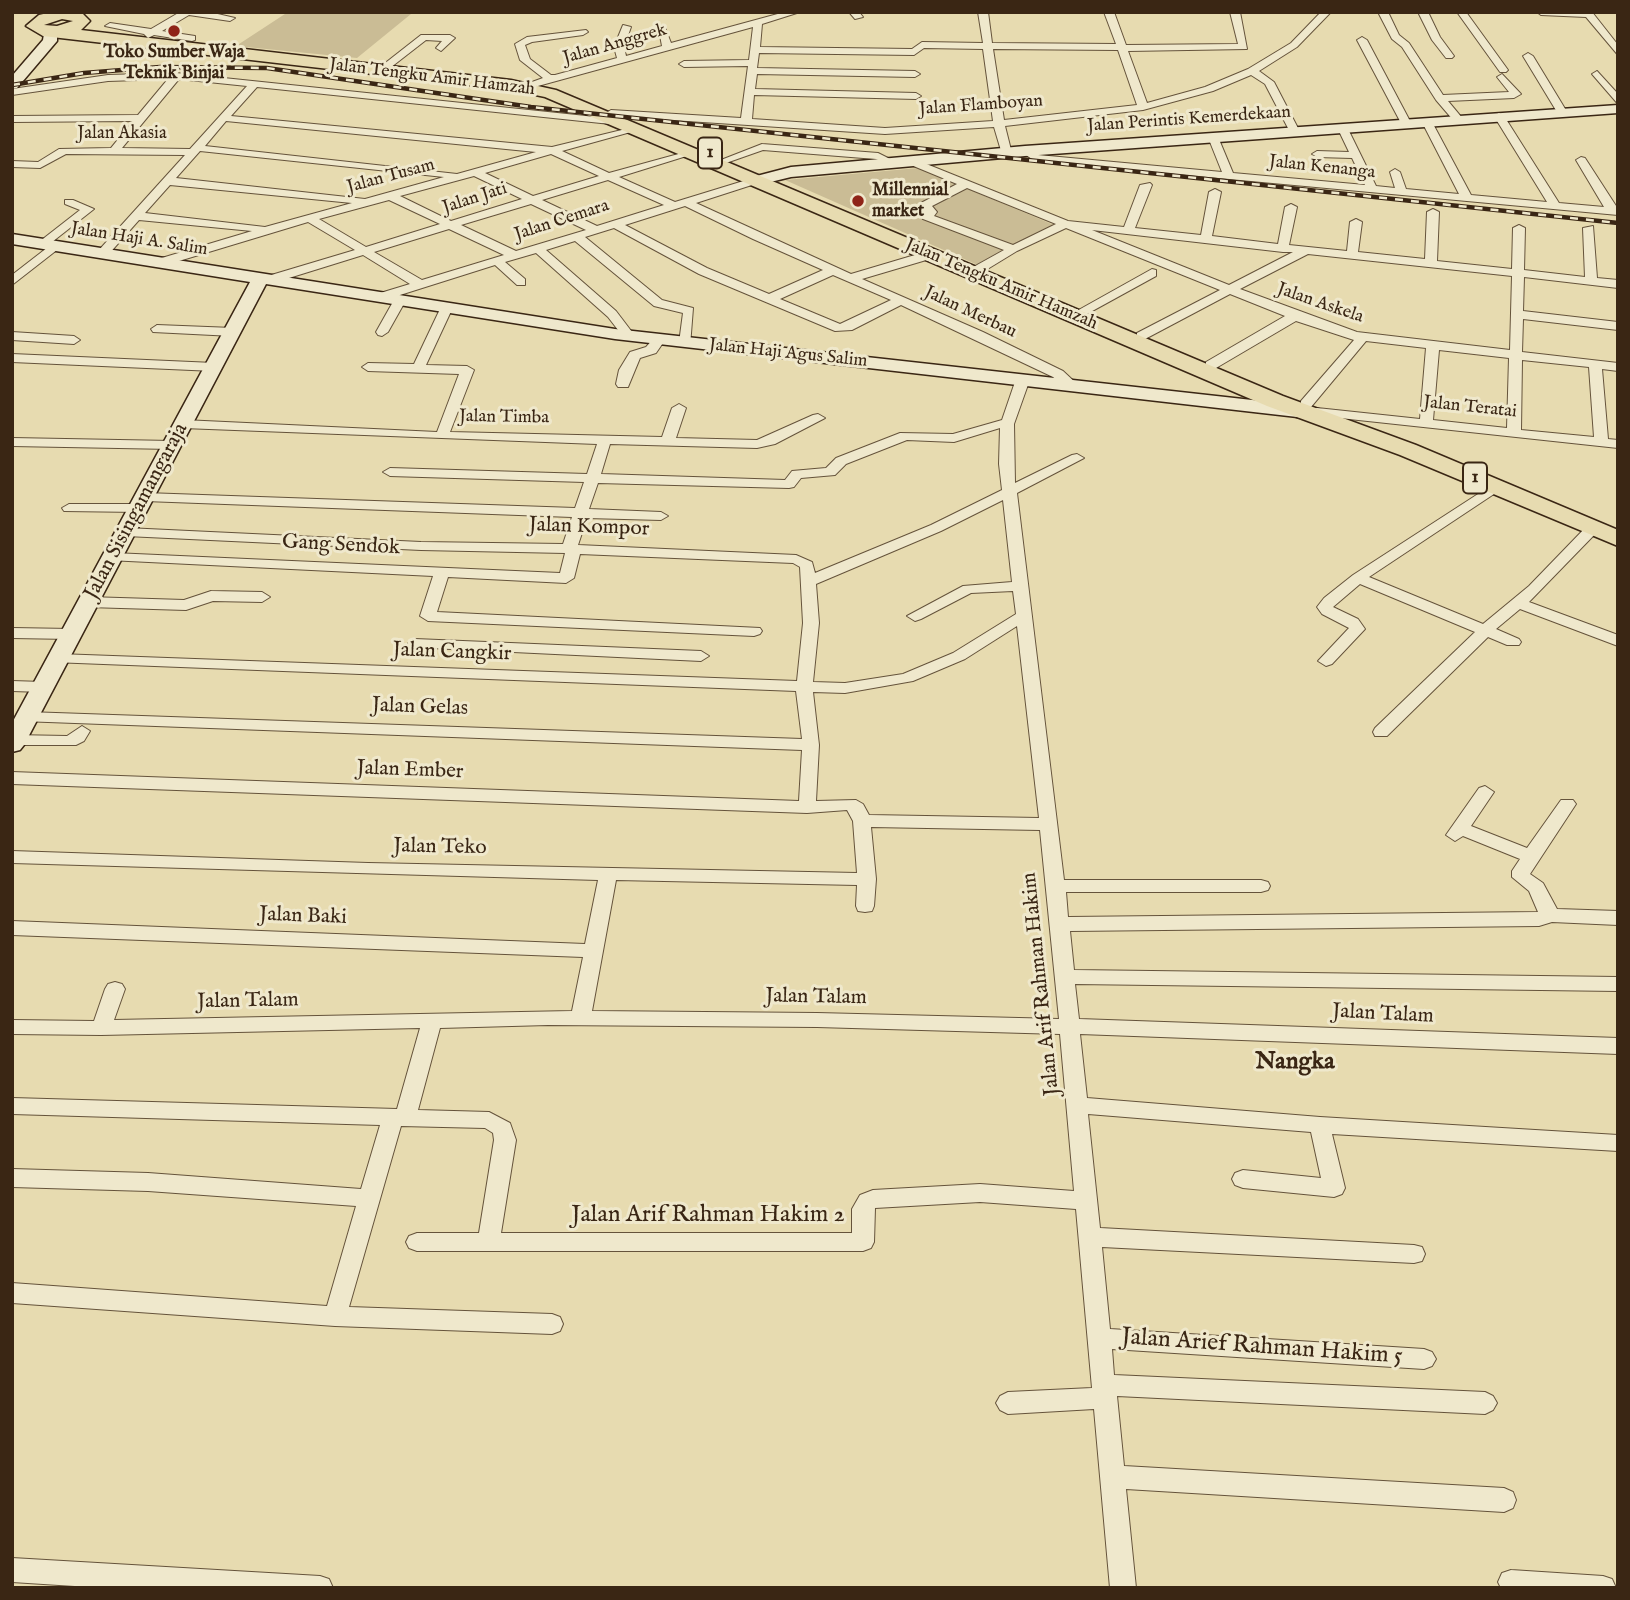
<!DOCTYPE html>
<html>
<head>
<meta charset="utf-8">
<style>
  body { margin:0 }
  #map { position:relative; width:1630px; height:1600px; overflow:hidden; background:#e7dbb0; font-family:"IM FELL English",serif }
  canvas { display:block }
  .frame { position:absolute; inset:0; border:14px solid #3a2614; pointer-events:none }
</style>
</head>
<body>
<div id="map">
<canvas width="1630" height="1600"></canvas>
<div class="frame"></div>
</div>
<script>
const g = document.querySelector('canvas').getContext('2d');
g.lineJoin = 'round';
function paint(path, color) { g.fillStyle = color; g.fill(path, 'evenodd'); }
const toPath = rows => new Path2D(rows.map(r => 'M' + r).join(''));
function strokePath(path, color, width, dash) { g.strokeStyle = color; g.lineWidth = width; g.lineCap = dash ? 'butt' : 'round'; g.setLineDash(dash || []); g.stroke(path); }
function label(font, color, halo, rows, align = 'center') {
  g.font = font + ' "IM FELL English",serif'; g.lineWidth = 6; g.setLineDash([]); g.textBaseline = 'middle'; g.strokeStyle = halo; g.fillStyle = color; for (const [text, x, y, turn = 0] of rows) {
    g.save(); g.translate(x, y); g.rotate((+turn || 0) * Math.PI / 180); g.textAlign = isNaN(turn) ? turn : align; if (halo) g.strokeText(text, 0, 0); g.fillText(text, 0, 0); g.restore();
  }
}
const green = toPath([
  [288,12,349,12,411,14,357,58,236,46],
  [918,168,1054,225,980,266,785,180]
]);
const street = toPath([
  [180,12,209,12,235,18,230,21,189,15,162,31,195,36,195,40,192,41,154,35,148,38,144,34,105,26,110,23,151,29,180,12],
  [785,12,800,12,762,24,760,47,912,49,922,42,983,43,978,12,988,12,992,43,1116,44,1104,12,1114,12,1126,45,1238,44,1230,12,1240,12,1247,49,1128,51,1147,103,1205,87,1248,69,1291,43,1321,12,1331,12,1297,47,1259,71,1274,82,1300,132,1295,135,1290,132,1265,84,1251,75,1213,91,1143,110,1005,126,1012,154,1007,157,1002,154,994,127,885,134,611,116,606,113,611,110,741,118,748,66,684,67,679,64,684,61,749,60,753,27,527,89,518,87,543,78,520,60,515,44,527,37,586,30,588,32,583,35,532,42,525,45,530,59,551,75,555,75,617,58,614,47,623,25,631,27,624,47,626,56,662,46,658,25,664,25,671,43,785,12],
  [924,48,983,49,993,121,885,128,752,119,754,95,916,99,921,96,916,93,755,89,757,74,915,77,920,74,915,71,757,68,759,53,914,55,924,48],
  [993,49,1118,50,1137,105,1004,120,993,49],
  [849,12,859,12,863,17,855,19,849,12],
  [1378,12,1388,12,1399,35,1409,43,1443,95,1509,92,1497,77,1502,74,1521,94,1514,98,1448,101,1463,119,1454,121,1436,100,1402,47,1392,39,1378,12],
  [1418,12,1428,12,1440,37,1454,56,1452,58,1446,58,1432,40,1418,12],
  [1457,12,1466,12,1508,70,1506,72,1500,72,1457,12],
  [1537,12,1592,12,1618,45,1618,55,1586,17,1541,15,1537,12],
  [421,35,450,35,455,38,441,51,436,48,442,41,426,40,390,68,384,68,384,64,421,35],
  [1362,37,1367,40,1411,123,1410,125,1401,123,1357,40,1362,37],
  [1528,53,1533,56,1567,112,1566,114,1557,112,1523,56,1528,53],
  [1597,71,1618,94,1618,104,1592,74,1597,71],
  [176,73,624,120,624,124,620,125,257,87,231,116,552,147,638,126,638,130,562,151,609,173,693,150,693,154,619,177,675,202,750,179,758,179,758,183,696,203,851,274,925,252,933,252,933,258,862,279,983,332,1063,371,1078,385,1071,389,1066,388,1053,377,901,305,852,330,835,331,699,274,614,228,585,237,662,300,693,308,690,346,680,346,679,343,683,313,654,306,575,241,546,250,616,311,635,336,633,339,625,339,608,317,536,253,505,262,525,279,525,285,517,285,495,265,381,301,375,297,377,294,410,284,363,255,276,282,268,282,268,276,355,250,308,222,159,267,155,266,155,260,252,231,139,220,107,256,99,256,99,250,185,155,66,154,40,168,12,167,12,161,38,162,59,149,111,148,133,121,12,122,12,116,138,115,168,79,108,81,12,95,12,89,108,75,176,73],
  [179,79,247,86,190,149,122,148,179,79],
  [226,121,536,152,457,174,205,146,226,121],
  [200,151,444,177,365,199,176,178,200,151],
  [551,154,599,176,533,196,485,173,551,154],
  [474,176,522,199,451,221,400,196,474,176],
  [608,180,664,205,597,226,542,200,608,180],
  [170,185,352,203,265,227,145,213,170,185],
  [389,200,440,224,366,247,319,219,389,200],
  [531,204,586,230,516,251,461,225,531,204],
  [685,206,753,239,823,270,769,294,707,268,625,225,685,206],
  [449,229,504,255,422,280,374,252,449,229],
  [833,275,891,300,840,324,780,299,833,275],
  [1499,113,1504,116,1559,203,1604,207,1576,160,1581,157,1585,158,1618,209,1618,215,1035,161,1020,151,1025,148,1038,155,1222,172,1208,137,1213,134,1218,137,1233,173,1365,185,1352,158,1317,157,1312,154,1317,151,1349,152,1338,129,1343,126,1348,129,1376,186,1395,188,1390,172,1395,169,1400,172,1406,189,1459,194,1422,122,1427,119,1432,122,1471,195,1547,202,1494,116,1499,113],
  [762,144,878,153,900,164,895,167,876,159,763,150,726,163,721,160,762,144],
  [911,161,919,161,1068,221,1124,227,1140,185,1150,183,1152,185,1135,228,1201,235,1209,192,1215,189,1221,192,1212,236,1278,244,1285,207,1291,204,1297,207,1289,245,1347,251,1350,222,1356,219,1362,222,1358,252,1425,259,1427,212,1433,209,1439,212,1437,261,1512,269,1513,228,1519,225,1525,228,1524,270,1585,277,1583,228,1593,226,1597,278,1618,280,1618,288,1524,277,1523,311,1618,322,1618,330,1523,319,1522,352,1618,363,1618,371,1602,369,1608,439,1618,440,1618,448,1312,415,1312,409,1317,408,1420,419,1426,348,1366,341,1311,407,1301,407,1301,401,1354,340,1296,321,1216,368,1206,368,1206,362,1285,316,1230,294,1145,339,1137,339,1137,333,1220,290,1066,228,1017,251,976,276,968,276,968,270,1004,250,923,219,921,217,925,212,919,205,921,203,957,184,911,165,911,161],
  [967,188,1056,224,1013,245,934,216,937,212,932,206,967,188],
  [1092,230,1283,252,1293,252,1229,285,1092,230],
  [1308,254,1512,276,1510,350,1357,332,1240,289,1308,254],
  [1439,350,1509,358,1507,428,1433,420,1439,350],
  [1522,360,1589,367,1594,437,1521,430,1522,360],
  [65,200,73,200,94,209,47,246,39,246,39,242,80,210,65,204,65,200],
  [52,244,62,246,12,285,12,275,52,244],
  [1152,269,1156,270,1156,276,1085,315,1081,316,1075,312,1152,269],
  [400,296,406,300,388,332,382,336,378,335,376,332,394,300,400,296],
  [447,303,453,307,426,365,467,366,474,370,450,432,662,437,672,408,679,404,686,408,676,438,757,440,813,415,818,414,825,418,775,444,757,448,610,444,601,474,785,480,792,471,826,468,836,458,900,433,953,434,1002,420,1016,379,1023,375,1028,376,1030,379,1014,424,1015,483,1072,455,1077,454,1084,458,1017,493,1064,880,1261,880,1268,882,1270,886,1268,890,1261,892,1066,892,1068,917,1538,912,1529,891,1512,877,1512,871,1520,859,1463,836,1455,841,1446,835,1479,788,1485,786,1494,792,1471,826,1527,848,1561,800,1573,800,1576,804,1530,874,1543,883,1557,909,1618,911,1618,925,1552,922,1539,926,1070,931,1074,970,1618,977,1618,991,1075,984,1079,1019,1618,1038,1618,1054,1080,1034,1087,1098,1320,1117,1618,1135,1618,1151,1332,1134,1345,1188,1342,1194,1334,1197,1243,1188,1235,1185,1232,1179,1235,1173,1243,1170,1321,1178,1311,1132,1088,1114,1100,1228,1414,1245,1422,1247,1425,1254,1422,1261,1414,1263,1102,1247,1110,1329,1424,1349,1432,1352,1436,1359,1432,1366,1424,1369,1112,1349,1114,1375,1485,1392,1493,1396,1497,1403,1493,1410,1485,1414,1117,1396,1124,1466,1504,1488,1513,1492,1516,1500,1513,1508,1504,1512,1126,1489,1136,1588,1110,1588,1094,1409,1008,1414,1000,1410,996,1403,1000,1396,1008,1392,1092,1388,1076,1209,980,1202,875,1208,874,1242,871,1248,863,1251,417,1251,409,1248,406,1242,409,1236,417,1233,479,1233,494,1140,493,1133,485,1128,401,1126,349,1307,552,1314,560,1317,563,1324,560,1331,552,1334,335,1326,12,1303,12,1283,327,1306,356,1206,148,1191,12,1187,12,1169,148,1173,361,1189,380,1125,12,1114,12,1098,397,1109,420,1028,101,1035,12,1034,12,1020,94,1021,105,989,108,984,115,982,122,984,125,989,114,1020,572,1011,583,957,12,935,12,921,585,944,598,880,12,863,12,851,368,863,857,873,853,821,847,810,807,813,12,784,12,772,799,801,802,750,21,721,19,717,27,712,802,739,796,691,52,662,50,659,58,654,797,681,803,623,800,567,793,563,580,554,574,578,566,583,448,577,437,612,760,628,762,631,760,634,754,636,428,621,420,616,433,576,108,560,106,557,113,553,560,573,565,553,421,550,126,536,119,532,126,528,421,542,563,544,572,517,145,501,138,497,145,493,575,508,584,482,390,476,383,472,390,468,587,474,597,444,183,428,176,424,183,420,437,432,459,374,368,371,362,367,368,363,414,364,441,307,447,303],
  [1000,428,999,464,1002,490,931,525,815,573,812,562,796,555,578,545,587,518,661,520,668,516,661,512,589,509,598,483,789,488,794,487,801,478,835,475,846,464,907,440,954,442,1000,428],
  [1003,500,1012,582,963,586,907,616,915,621,921,619,971,593,1013,591,1016,614,953,653,903,674,845,683,813,682,819,623,816,584,941,531,1003,500],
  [1017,626,1039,818,869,815,863,804,856,800,816,801,819,745,813,692,845,693,913,681,965,659,1017,626],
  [871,827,1040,830,1059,1019,817,1013,592,1011,616,880,857,885,856,906,858,911,865,912,872,911,874,906,876,879,871,827],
  [548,1025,817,1027,1060,1034,1074,1191,980,1184,873,1190,860,1195,852,1209,852,1233,501,1233,516,1140,510,1123,489,1112,418,1110,440,1028,548,1025],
  [157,325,233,328,239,332,233,336,153,332,151,329,157,325],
  [12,332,74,336,80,340,74,344,12,340,12,332],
  [659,336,665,340,656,353,640,358,628,387,618,387,616,384,619,370,630,352,646,347,655,337,659,336],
  [12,354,214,363,220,367,214,371,12,362,12,354],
  [12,438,172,441,179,445,172,449,12,446,12,438],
  [1495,483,1502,487,1500,490,1369,577,1483,624,1529,586,1588,525,1598,525,1600,528,1598,531,1529,602,1618,635,1618,646,1520,609,1496,629,1519,639,1521,642,1519,645,1507,645,1488,637,1387,736,1375,736,1373,732,1375,728,1475,632,1360,584,1333,607,1358,619,1365,629,1332,664,1326,666,1318,661,1349,628,1322,614,1317,607,1324,598,1353,575,1495,483],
  [69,504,139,504,146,508,139,512,64,511,62,508,69,504],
  [211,591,262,592,270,597,262,602,213,601,186,610,88,607,80,602,88,597,184,600,211,591],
  [12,628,71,629,79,634,71,639,12,638,12,628],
  [415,639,701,651,709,656,701,661,409,647,407,644,415,639],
  [12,681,43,682,51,687,43,692,12,691,12,681],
  [82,726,90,731,84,741,76,745,12,745,12,735,67,736,82,726],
  [12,1558,320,1576,329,1579,333,1588,106,1588,12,1582,12,1558],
  [1511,1570,1603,1576,1612,1579,1616,1588,1501,1588,1498,1582,1502,1573,1511,1570]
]);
const secondary = toPath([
  [50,27,57,31,57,41,17,88,12,89,12,76,43,40,45,28,50,27],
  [1618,105,1618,113,1025,156,791,177,754,186,746,181,749,178,791,167,1025,146,1618,105],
  [12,234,615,329,1306,406,1315,412,1306,418,615,339,266,284,24,745,20,750,12,752,12,723,250,282,12,244,12,234]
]);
const primary = toPath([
  [52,12,83,14,90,21,81,30,511,80,556,90,1283,396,1416,445,1618,530,1618,546,1400,455,1267,406,545,97,511,90,43,36,26,26,39,15,52,12],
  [62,19,73,21,57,26,44,25,62,19]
]);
const rail = toPath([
  [12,85,84,73,160,67,267,68,531,107,1618,223]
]);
const markers = [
  [174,31,7,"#8f2418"],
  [858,201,7,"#8f2418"]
];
const farStreetnames = [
  ["Jalan Anggrek",615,45,-16],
  ["Jalan Tengku Amir Hamzah",432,78,7],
  ["Jalan Flamboyan",981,106,-4],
  ["Jalan Perintis Kemerdekaan",1189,120,-4],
  ["Jalan Akasia",122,134],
  ["Jalan Kenanga",1322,168,6],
  ["Jalan Tusam",391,177,-15],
  ["Jalan Jati",475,199,-18],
  ["Jalan Cemara",562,221,-18],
  ["Jalan Haji A. Salim",139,240,9],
  ["Jalan Tengku Amir Hamzah",1001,285,23],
  ["Jalan Askela",1320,304,19],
  ["Jalan Merbau",970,313,25],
  ["Jalan Haji Agus Salim",788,354,6],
  ["Jalan Teratai",1470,408,6],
  ["Jalan Timba",504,418,1]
];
const farPoinames = [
  ["Toko Sumber Waja",174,53],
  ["Teknik Binjai",174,74],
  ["Millennial",872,191,"left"],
  ["market",872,212,"left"]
];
const shields = [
  [710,153,24],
  [1475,478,24]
];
const shieldNames = [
  ["1",710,153],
  ["1",1475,478]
];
const streetNames = [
  ["Jalan Sisingamangaraja",137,512,-62],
  ["Jalan Kompor",589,528,2],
  ["Gang Sendok",341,546,3],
  ["Jalan Cangkir",452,653,2],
  ["Jalan Gelas",420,708,2],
  ["Jalan Ember",410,771,2],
  ["Jalan Teko",440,848,1],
  ["Jalan Baki",303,917,2],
  ["Jalan Arif Rahman Hakim",1042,984,-96],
  ["Jalan Talam",816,998,1],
  ["Jalan Talam",248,1002,-1],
  ["Jalan Talam",1383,1015,3]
];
const quarterNames = [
  ["Nangka",1295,1063]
];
const nearStreetnames = [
  ["Jalan Arif Rahman Hakim 2",708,1216],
  ["Jalan Arief Rahman Hakim 5",1262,1348,4]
];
paint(green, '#cabc95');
strokePath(street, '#65533b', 2);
strokePath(secondary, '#3a2614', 3);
strokePath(primary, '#3a2614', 3);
paint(street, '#efe8cc');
paint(secondary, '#efe8cc');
paint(primary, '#e7dbb0');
strokePath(rail, '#3a2614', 4.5);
strokePath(rail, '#efe8cc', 2.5, [8]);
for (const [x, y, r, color] of markers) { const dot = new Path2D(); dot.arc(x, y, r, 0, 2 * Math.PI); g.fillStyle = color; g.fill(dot); strokePath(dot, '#efe8cc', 2.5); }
label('18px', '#3a2614', '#efe8cc', farStreetnames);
label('bold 18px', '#3a2614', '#efe8cc', farPoinames);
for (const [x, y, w] of shields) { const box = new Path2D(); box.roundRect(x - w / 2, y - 15.5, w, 31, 5); g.fillStyle = '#efe8cc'; g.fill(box); strokePath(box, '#3a2614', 2); }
label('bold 19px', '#3a2614', null, shieldNames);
label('21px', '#3a2614', '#efe8cc', streetNames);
label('bold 24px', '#3a2614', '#efe8cc', quarterNames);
label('24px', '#3a2614', '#efe8cc', nearStreetnames);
</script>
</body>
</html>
